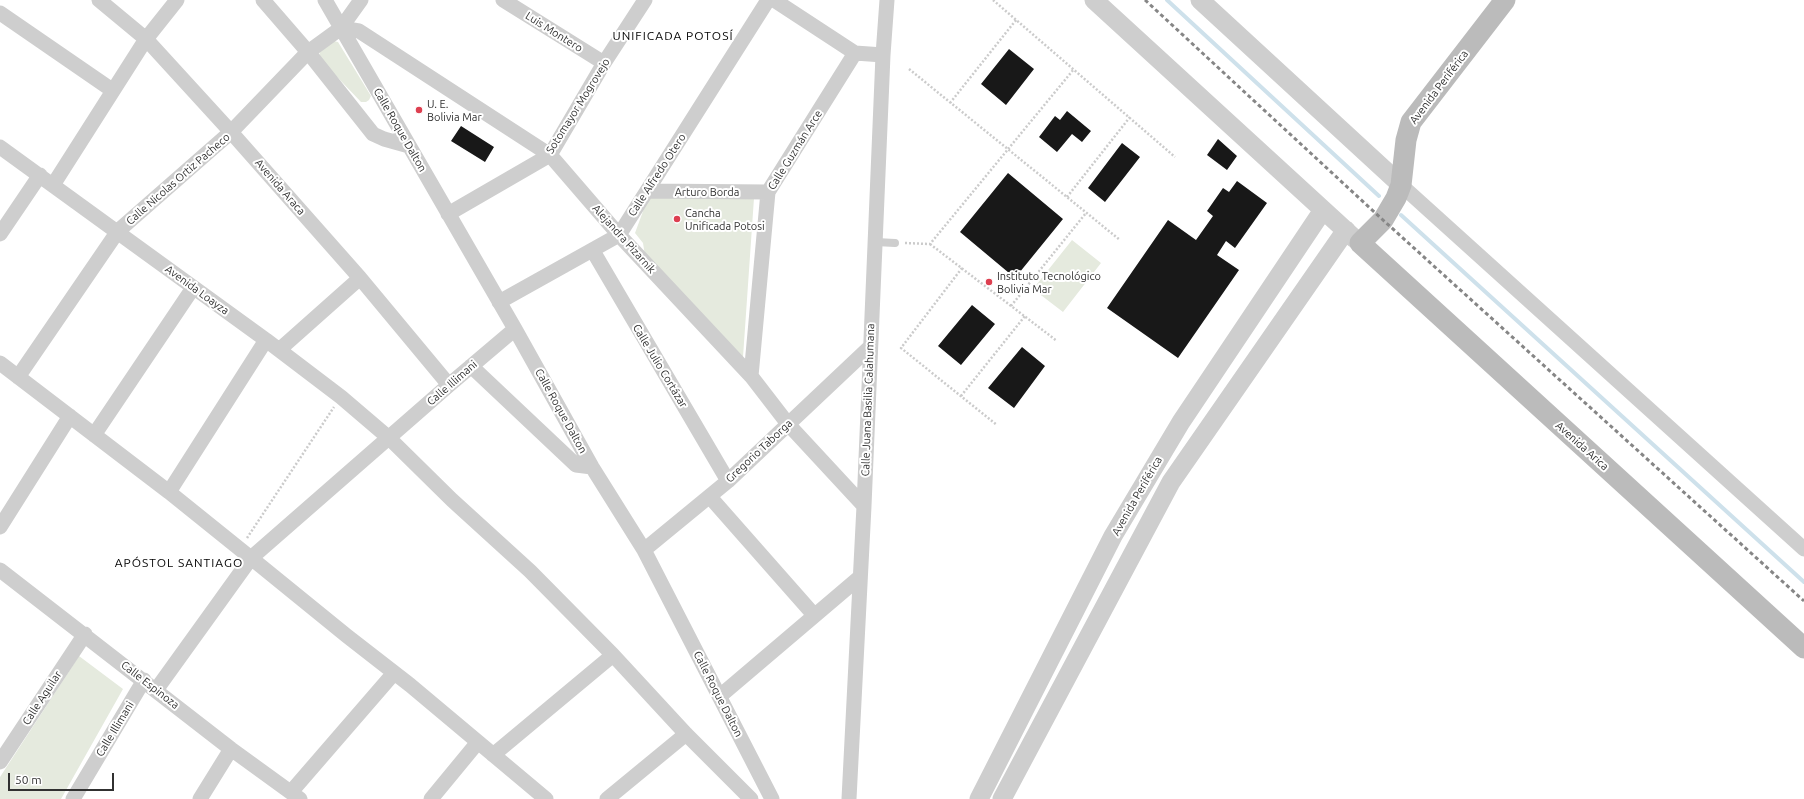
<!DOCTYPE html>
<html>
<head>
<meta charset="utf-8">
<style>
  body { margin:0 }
  #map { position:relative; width:1804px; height:799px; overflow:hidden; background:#fff; font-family:Ubuntu,sans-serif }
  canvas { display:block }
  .scale { position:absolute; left:8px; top:773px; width:106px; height:18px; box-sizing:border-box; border:2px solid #313131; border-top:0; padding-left:5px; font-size:12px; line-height:14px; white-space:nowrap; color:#313131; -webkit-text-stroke:3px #fff; paint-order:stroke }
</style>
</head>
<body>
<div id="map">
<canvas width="1804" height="799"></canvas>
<div class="scale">50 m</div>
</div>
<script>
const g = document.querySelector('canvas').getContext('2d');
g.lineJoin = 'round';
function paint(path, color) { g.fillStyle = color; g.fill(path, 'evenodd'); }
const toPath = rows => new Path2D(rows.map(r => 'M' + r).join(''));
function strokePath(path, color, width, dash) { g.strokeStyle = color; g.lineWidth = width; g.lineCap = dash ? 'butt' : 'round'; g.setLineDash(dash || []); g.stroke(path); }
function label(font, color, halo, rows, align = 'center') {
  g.font = font + ' Ubuntu,sans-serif'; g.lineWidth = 4; g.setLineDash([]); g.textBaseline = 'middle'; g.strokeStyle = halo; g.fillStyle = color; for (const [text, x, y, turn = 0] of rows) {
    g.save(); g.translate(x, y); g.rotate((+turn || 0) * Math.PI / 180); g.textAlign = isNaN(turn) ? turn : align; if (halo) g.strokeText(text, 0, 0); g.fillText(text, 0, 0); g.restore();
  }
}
const green = toPath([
  [333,41,338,42,371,96,369,100,366,102,361,102,319,58,320,51],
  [649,195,754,198,743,357,646,262,643,243,635,233],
  [1072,240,1101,263,1063,312,1033,289],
  [79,656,123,689,61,799,0,799,0,777]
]);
const stream = toPath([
  [1167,0,1379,196],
  [1401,215,1804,582]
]);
const building = toPath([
  [1009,49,1034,69,1006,105,981,84],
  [1067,111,1091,131,1082,142,1072,134,1057,152,1039,137,1055,116,1060,120],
  [461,126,494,147,485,162,451,141],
  [1218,139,1237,156,1227,170,1207,155],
  [1122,143,1140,157,1105,202,1088,188],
  [1008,173,1063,219,1015,278,960,232],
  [1237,181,1267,203,1235,248,1226,241,1217,255,1239,270,1178,358,1107,308,1168,220,1196,240,1213,216,1207,211,1223,188,1229,192],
  [972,305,995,324,961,365,938,346],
  [1022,347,1045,366,1014,408,988,388]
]);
const path = toPath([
  [993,0,1175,157],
  [909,69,1120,240],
  [950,103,1016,20],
  [1067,197,1130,117],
  [905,243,930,244,1074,69],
  [930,244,1057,341],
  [962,268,901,348,997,425],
  [1011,306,1086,213],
  [961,396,1025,316],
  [247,538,334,407]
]);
const service = toPath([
  [876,242,895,243]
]);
const minor = toPath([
  [99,0,146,39,231,132,360,278,449,385],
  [263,0,308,52,373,134,384,139,409,146],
  [325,0,515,329,592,467,644,550,772,799],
  [503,0,604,63],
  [774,0,855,53,883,55],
  [0,13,112,90],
  [341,28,359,31,550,155,619,235,751,376,788,424,864,506],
  [0,147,266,340,341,397,389,438,452,500,530,571,613,655,686,734,751,799],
  [53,185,146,39,177,0],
  [1401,185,1804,549],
  [647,191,768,192],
  [448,214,550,155,604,63,645,0],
  [0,234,40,175],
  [593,251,728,481],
  [499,302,619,235,768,0],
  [279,350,360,278],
  [0,363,169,492,251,558,347,636,410,685,546,799],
  [471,366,576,465,592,467],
  [751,376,768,192,855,53],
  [18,377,118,231,231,132,308,52,341,28,361,0],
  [94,435,193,288],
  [169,492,266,340],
  [710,497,814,615],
  [0,527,70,416],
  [644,550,728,481,870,347],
  [0,570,231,749,300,799],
  [156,690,251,558,449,385,515,329],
  [720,696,860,577],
  [493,755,613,655],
  [0,762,85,634],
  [291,792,394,673],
  [73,799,144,680],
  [200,799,231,749],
  [431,799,478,742],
  [607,799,686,734],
  [849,799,864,506,883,55,887,0]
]);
const tertiary = toPath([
  [1094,0,1355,239],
  [1200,0,1401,185],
  [979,799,1113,536,1181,422,1323,210],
  [1002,799,1171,482,1346,230]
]);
const secondary = toPath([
  [1505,0,1411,122,1406,140,1401,185,1396,198,1383,220,1360,243,1804,648]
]);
const rail = toPath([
  [1145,0,1383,220,1804,601]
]);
const markers = [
  [419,110,4,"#dd3f50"],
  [677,219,4,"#dd3f50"],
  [989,282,4,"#dd3f50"]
];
const streetNames = [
  ["Luis Montero",554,32,32],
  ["Avenida Periférica",1439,87,-53],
  ["Sotomayor Mogrovejo",578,106,-58],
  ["Calle Roque Dalton",400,130,60],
  ["Calle Guzmán Arce",795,150,-58],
  ["Calle Alfredo Otero",657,175,-57],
  ["Calle Nicolas Ortiz Pacheco",178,179,-41],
  ["Avenida Araca",280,187,49],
  ["Arturo Borda",707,192],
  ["Alejandra Pizarnik",624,239,48],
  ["Avenida Loayza",197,290,36],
  ["Calle Julio Cortázar",660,366,59],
  ["Calle Illimani",452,383,-41],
  ["Calle Juana Basilia Calahumana",868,400,-88],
  ["Calle Roque Dalton",561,411,61],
  ["Avenida Arica",1582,446,42],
  ["Gregorio Taborga",759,451,-43],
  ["Avenida Periférica",1137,496,-60],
  ["Calle Espinoza",150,685,38],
  ["Calle Roque Dalton",718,694,63],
  ["Calle Aguilar",42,698,-57],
  ["Calle Illimani",115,729,-59]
];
const poiNames = [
  ["U. E.",427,104],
  ["Bolivia Mar",427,117],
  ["Cancha",685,213],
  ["Unificada Potosi",685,226],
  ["Instituto Tecnológico",997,276],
  ["Bolivia Mar",997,289]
];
const neighbourhoodNames = [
  ["UNIFICADA POTOSÍ",673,36],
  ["APÓSTOL SANTIAGO",179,563]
];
paint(green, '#e5eade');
strokePath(stream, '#cee1eb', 4);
paint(building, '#181818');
strokePath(path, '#cbcbcb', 2.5, [2, 2]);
strokePath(service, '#cecece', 8);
strokePath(minor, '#cecece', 15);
strokePath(tertiary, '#cecece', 19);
strokePath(secondary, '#bbb', 21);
strokePath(rail, '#868686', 3, [4, 3]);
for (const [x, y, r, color] of markers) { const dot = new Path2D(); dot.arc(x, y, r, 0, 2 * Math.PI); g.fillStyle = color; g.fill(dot); strokePath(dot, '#fff', 1.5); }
label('11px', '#313131', '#fff', streetNames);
label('11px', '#313131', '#fff', poiNames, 'left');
g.letterSpacing = '1px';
label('12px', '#000', '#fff', neighbourhoodNames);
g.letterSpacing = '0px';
</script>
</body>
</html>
